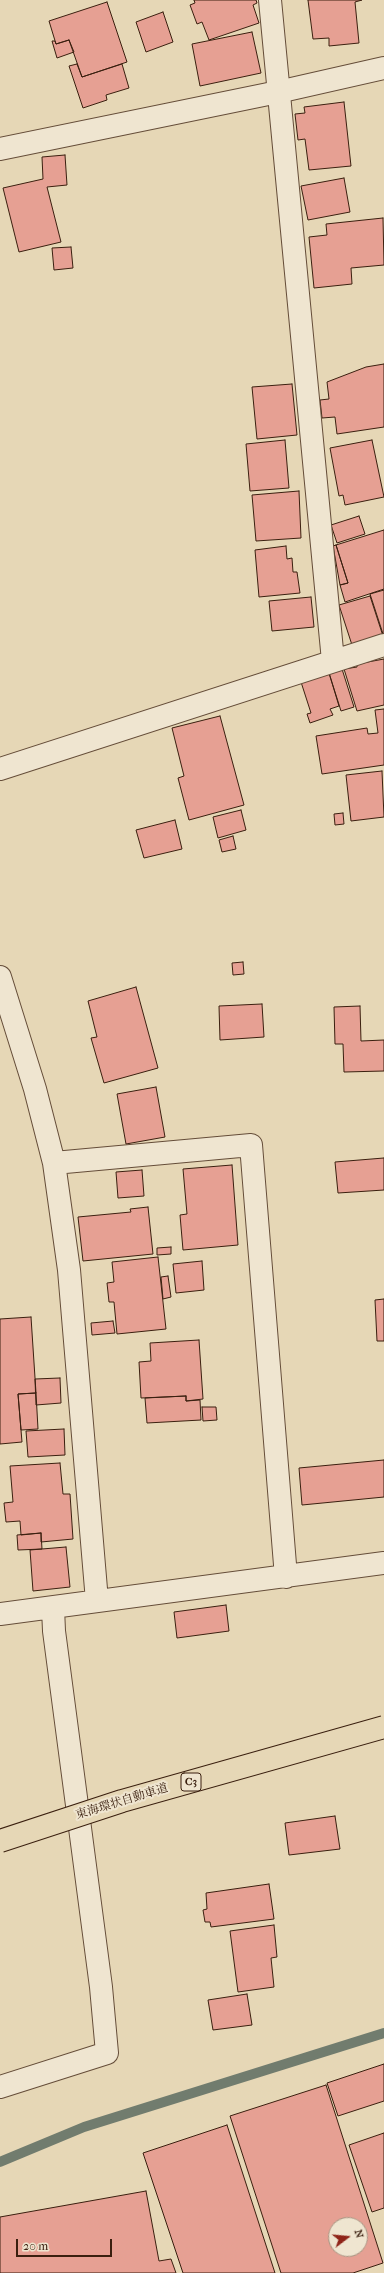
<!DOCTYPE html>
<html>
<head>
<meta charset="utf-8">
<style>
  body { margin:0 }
  #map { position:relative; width:384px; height:2273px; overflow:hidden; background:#e6d7b6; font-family:"IM FELL French Canon",serif }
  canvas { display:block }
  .north { position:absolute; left:328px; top:2217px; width:40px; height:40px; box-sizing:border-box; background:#efe5d0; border:1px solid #a79683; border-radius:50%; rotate:74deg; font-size:11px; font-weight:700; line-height:16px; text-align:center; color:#3a1f0f }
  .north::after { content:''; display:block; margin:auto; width:14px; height:18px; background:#8f2418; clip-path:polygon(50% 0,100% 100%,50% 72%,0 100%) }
  .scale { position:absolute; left:16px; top:2239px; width:96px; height:18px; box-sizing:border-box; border:2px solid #3a1f0f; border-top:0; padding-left:5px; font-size:12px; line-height:14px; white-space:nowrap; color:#3a1f0f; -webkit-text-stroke:3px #efe5d0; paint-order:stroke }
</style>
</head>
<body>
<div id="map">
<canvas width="384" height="2273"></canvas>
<div class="north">N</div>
<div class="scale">20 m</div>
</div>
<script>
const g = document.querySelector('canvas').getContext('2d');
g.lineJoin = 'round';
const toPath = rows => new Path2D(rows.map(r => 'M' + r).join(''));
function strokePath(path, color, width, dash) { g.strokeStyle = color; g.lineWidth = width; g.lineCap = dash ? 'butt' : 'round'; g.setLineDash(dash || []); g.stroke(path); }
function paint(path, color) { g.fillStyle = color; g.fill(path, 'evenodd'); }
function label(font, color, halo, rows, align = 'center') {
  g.font = font + ' "IM FELL French Canon","Noto Serif JP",serif'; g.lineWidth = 4; g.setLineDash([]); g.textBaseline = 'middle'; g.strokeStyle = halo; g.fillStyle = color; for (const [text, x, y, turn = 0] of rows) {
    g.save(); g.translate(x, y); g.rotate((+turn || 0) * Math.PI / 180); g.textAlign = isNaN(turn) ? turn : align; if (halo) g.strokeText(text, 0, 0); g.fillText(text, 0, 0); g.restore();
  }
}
const stream = toPath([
  [0,2162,84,2127,384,2033]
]);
const building = toPath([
  [194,0,256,0,257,3,253,5,259,23,209,40,202,22,197,24,190,5,195,3,194,0],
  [308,0,362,0,355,2,359,43,329,46,329,38,313,39,308,0],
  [107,2,127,62,82,77,69,40,56,44,49,21,107,2],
  [163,12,173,42,146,52,136,22,163,12],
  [252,32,261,73,200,86,192,44,252,32],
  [69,40,74,52,57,58,52,41,55,41,56,44,69,40],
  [77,64,82,77,122,64,129,88,106,95,107,100,83,108,69,66,77,64],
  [344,102,351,166,309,170,305,139,298,140,295,114,305,113,304,107,344,102],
  [65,155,67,185,47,187,61,242,19,252,3,188,43,179,42,157,65,155],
  [344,178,350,212,308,220,301,186,344,178],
  [383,218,384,265,351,268,352,284,314,288,309,237,327,235,326,224,383,218],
  [71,247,73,268,54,270,52,248,71,247],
  [384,364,384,427,337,434,335,417,322,418,320,400,329,399,327,382,366,367,384,364],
  [292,384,297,435,257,439,252,387,292,384],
  [285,440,289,488,250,491,246,444,285,440],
  [372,440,384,497,345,505,343,495,339,496,330,448,372,440],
  [299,491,301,538,256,541,252,495,299,491],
  [359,516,365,534,337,543,331,525,359,516],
  [384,530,384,589,345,602,340,585,348,583,336,545,384,530],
  [336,545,348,583,340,585,333,546,336,545],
  [286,546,287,559,292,558,293,572,297,572,300,593,259,597,255,550,286,546],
  [384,590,384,637,370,594,384,590],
  [370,596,383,636,352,645,339,605,370,596],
  [311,597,314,627,272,631,269,601,311,597],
  [384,659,384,705,357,711,344,669,357,667,357,664,384,659],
  [342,669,354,707,341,711,329,673,342,669],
  [329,673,339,706,330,709,333,715,310,723,307,714,311,713,301,682,329,673],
  [384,709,384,765,322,774,316,736,367,728,368,734,378,733,375,710,384,709],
  [220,716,244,805,189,820,178,778,184,776,172,728,220,716],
  [382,771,384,817,351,821,346,775,382,771],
  [241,810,246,830,218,838,213,817,241,810],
  [343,813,344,824,335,825,334,814,343,813],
  [175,820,182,849,144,858,136,830,175,820],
  [233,836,236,849,222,852,219,840,233,836],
  [243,962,244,974,233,975,232,963,243,962],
  [136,987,158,1068,104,1083,91,1038,97,1037,88,1001,136,987],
  [262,1004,264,1037,220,1040,219,1006,262,1004],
  [360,1006,361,1041,384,1040,384,1071,344,1072,343,1044,335,1044,334,1007,360,1006],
  [156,1087,165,1137,126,1144,117,1094,156,1087],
  [384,1158,384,1190,338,1193,335,1162,384,1158],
  [232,1165,238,1245,183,1250,180,1215,187,1214,183,1169,232,1165],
  [142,1170,144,1196,118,1198,116,1172,142,1170],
  [148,1207,153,1254,83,1261,78,1217,131,1212,130,1209,148,1207],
  [171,1247,171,1254,157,1255,157,1248,171,1247],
  [158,1257,166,1329,117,1334,114,1302,109,1302,107,1283,114,1282,112,1262,158,1257],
  [202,1261,204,1290,176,1293,173,1264,202,1261],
  [168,1276,171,1297,163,1299,161,1277,168,1276],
  [384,1299,384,1341,377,1341,375,1300,384,1299],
  [31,1317,36,1393,18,1394,22,1442,0,1444,0,1319,31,1317],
  [113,1321,115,1333,92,1335,91,1323,113,1321],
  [199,1340,203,1399,186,1401,186,1396,141,1398,139,1362,151,1361,150,1343,199,1340],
  [60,1378,61,1403,36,1405,35,1379,60,1378],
  [36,1393,38,1429,21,1430,18,1394,36,1393],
  [186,1396,186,1401,200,1400,201,1420,147,1423,145,1398,186,1396],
  [202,1407,216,1407,217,1420,203,1421,202,1407],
  [64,1429,65,1455,28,1457,26,1431,64,1429],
  [384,1460,384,1497,302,1505,299,1468,384,1460],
  [60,1463,63,1494,70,1494,73,1539,41,1542,41,1533,21,1535,20,1521,6,1522,4,1503,13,1502,10,1466,60,1463],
  [41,1533,42,1549,18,1550,17,1535,41,1533],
  [66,1547,70,1587,33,1591,30,1550,66,1547],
  [226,1605,229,1631,177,1638,174,1612,226,1605],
  [335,1816,340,1849,289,1855,285,1823,335,1816],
  [269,1884,274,1919,211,1927,210,1922,205,1922,203,1910,207,1909,206,1893,269,1884],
  [274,1925,277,1957,271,1958,274,1987,238,1992,230,1931,274,1925],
  [247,1994,252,2025,213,2030,208,2000,247,1994],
  [384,2064,384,2101,338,2116,327,2083,384,2064],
  [326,2085,383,2263,353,2273,281,2273,230,2116,326,2085],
  [336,2225,360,2225,360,2249,336,2249,336,2225],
  [227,2125,275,2273,183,2273,143,2153,227,2125],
  [384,2133,384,2208,372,2212,349,2145,384,2133],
  [146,2191,159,2261,171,2259,176,2273,0,2273,0,2217,146,2191]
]);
const minor = toPath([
  [270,0,333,661],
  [0,769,384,645],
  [0,977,35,1089,54,1163,69,1270,97,1601],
  [54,1163,251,1145,286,1577],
  [0,1614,384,1563],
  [0,2087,107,2053,101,1987,54,1631,53,1608]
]);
const tertiary = toPath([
  [0,149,278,92,384,68]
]);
const motorwayBridge = toPath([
  [0,1841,122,1801,384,1727]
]);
const shields = [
  [191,1782,20]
];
const shieldNames = [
  ["C3",191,1782]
];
const streetNames = [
  ["東海環状自動車道",122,1802,-17]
];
strokePath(stream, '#717c6e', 10);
paint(building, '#e6a093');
strokePath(building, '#3a1f0f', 1);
strokePath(minor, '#654d39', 24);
strokePath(tertiary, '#654d39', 24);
strokePath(minor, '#efe5d0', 22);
strokePath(tertiary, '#efe5d0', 22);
strokePath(motorwayBridge, '#3a1f0f', 24, []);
strokePath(motorwayBridge, '#e6d7b6', 22);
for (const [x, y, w] of shields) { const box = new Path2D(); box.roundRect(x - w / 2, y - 9, w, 18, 3); g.fillStyle = '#efe5d0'; g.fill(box); strokePath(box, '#3a1f0f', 1); }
label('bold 11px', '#3a1f0f', null, shieldNames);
label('12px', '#3a1f0f', '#efe5d0', streetNames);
</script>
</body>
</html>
